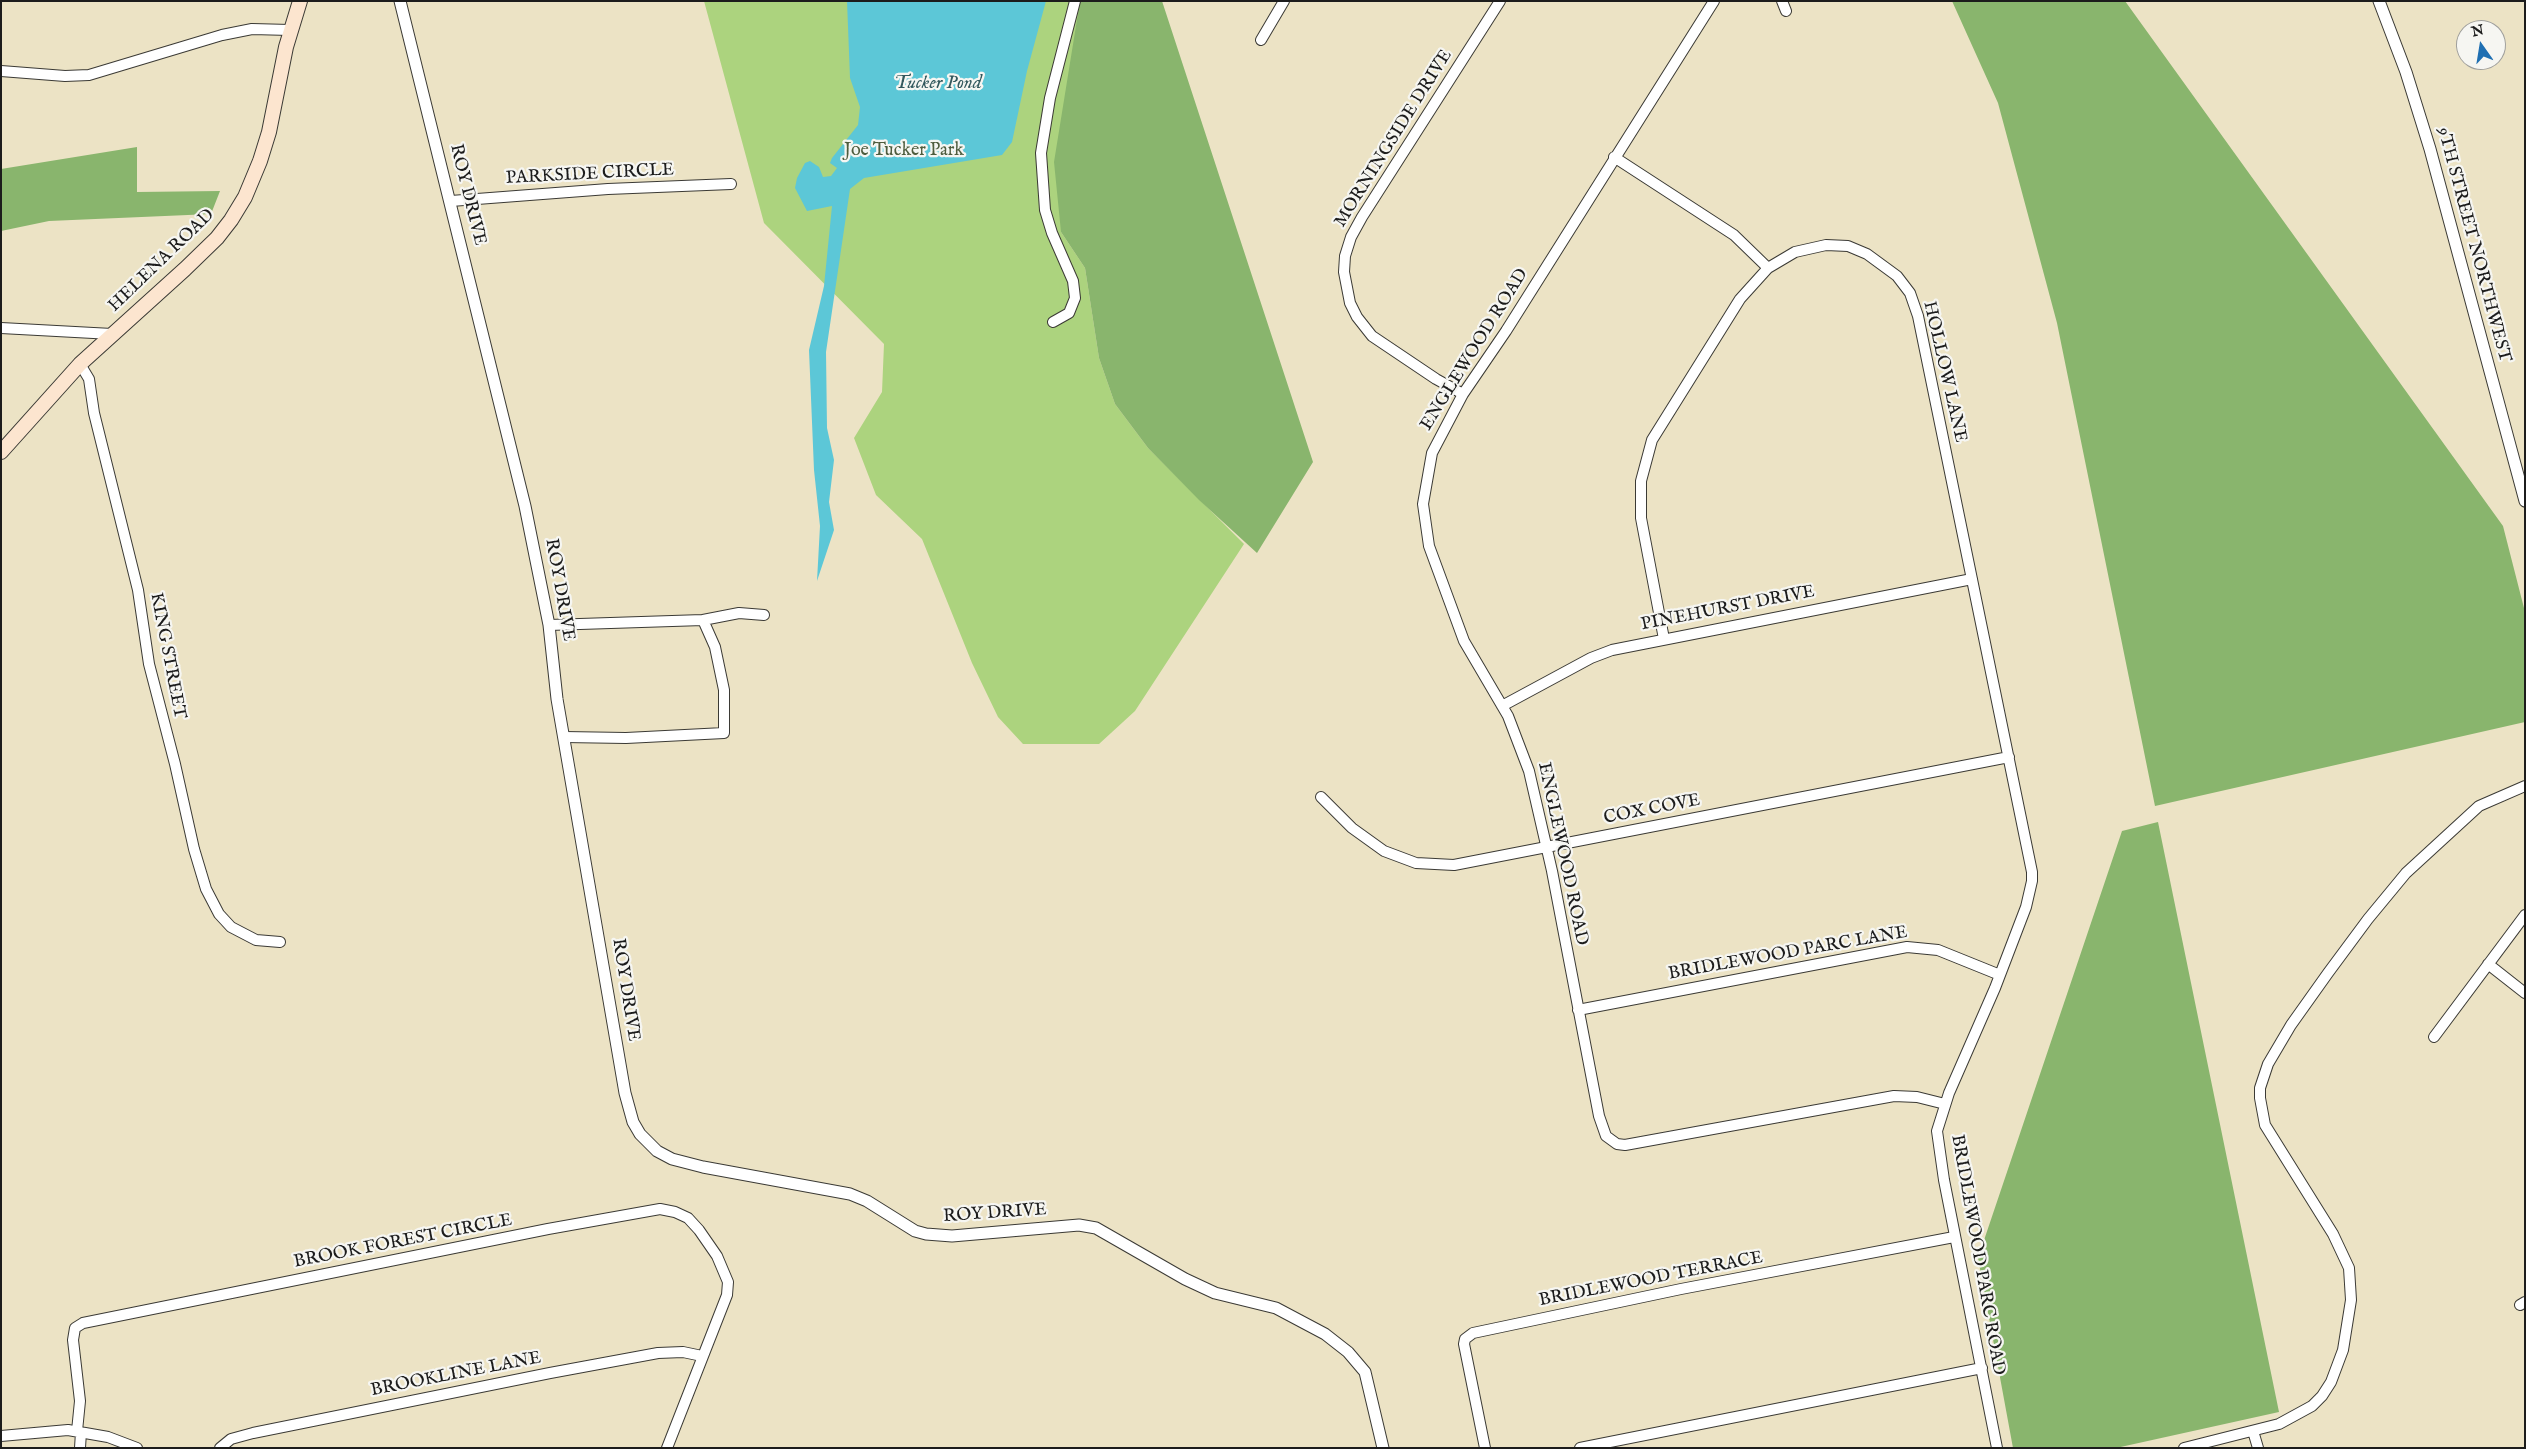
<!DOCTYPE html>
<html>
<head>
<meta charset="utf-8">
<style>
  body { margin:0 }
  #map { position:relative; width:2526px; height:1449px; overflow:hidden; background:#ece3c5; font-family:"IM FELL English",serif }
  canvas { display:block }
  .frame { position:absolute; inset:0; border:2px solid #1c1c1c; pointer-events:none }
  .north { position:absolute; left:2456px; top:20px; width:50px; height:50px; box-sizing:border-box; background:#f6f6f2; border:1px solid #9f9f9c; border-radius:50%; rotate:347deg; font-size:14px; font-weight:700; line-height:20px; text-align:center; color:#1c1c1c }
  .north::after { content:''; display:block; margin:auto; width:18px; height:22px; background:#1f6fb2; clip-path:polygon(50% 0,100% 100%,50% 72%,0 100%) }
</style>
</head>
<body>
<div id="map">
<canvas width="2526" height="1449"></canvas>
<div class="frame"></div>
<div class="north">N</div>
</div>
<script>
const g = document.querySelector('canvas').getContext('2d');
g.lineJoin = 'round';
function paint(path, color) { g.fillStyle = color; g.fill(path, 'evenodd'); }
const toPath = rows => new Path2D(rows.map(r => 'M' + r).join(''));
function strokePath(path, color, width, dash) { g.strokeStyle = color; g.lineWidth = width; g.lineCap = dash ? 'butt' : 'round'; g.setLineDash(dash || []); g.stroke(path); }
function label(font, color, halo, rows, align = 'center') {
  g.font = font + ' "IM FELL English",serif'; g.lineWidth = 4.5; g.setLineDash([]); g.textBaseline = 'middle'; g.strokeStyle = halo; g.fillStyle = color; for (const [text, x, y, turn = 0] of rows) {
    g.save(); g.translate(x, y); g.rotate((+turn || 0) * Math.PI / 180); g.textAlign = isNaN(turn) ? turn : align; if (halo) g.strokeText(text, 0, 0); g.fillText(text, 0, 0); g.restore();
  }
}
const green = toPath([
  [704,1,1081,1,1061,232,1085,268,1099,358,1115,404,1148,448,1244,544,1135,711,1099,744,1023,744,998,717,972,663,922,539,876,495,854,438,882,392,884,344,764,223]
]);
const forest = toPath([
  [1080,1,1162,1,1313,462,1257,553,1199,500,1148,448,1115,404,1099,358,1085,268,1061,232,1054,162],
  [1952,1,2125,1,2503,526,2525,612,2525,722,2155,806,2057,323,1998,103],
  [137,147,137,192,220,191,211,214,49,221,1,231,1,169],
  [2158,822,2279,1412,2116,1448,2013,1448,1978,1258,2122,831]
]);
const water = toPath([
  [847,1,1046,1,1027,71,1012,142,1002,155,864,178,850,189,826,352,827,428,834,460,829,502,834,530,817,581,820,526,814,470,809,350,824,286,832,206,807,211,795,188,797,178,805,163,810,161,819,167,823,177,831,176,837,168,830,163,832,158,858,125,860,107,850,78]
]);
const minor = toPath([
  [1714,1,1506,331,1463,394,1432,453,1423,504,1429,546,1464,641,1508,716,1529,771,1552,871,1599,1116,1606,1136,1617,1144,1625,1145,1894,1096,1917,1097,1945,1104],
  [1782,1,1786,11],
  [1261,40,1284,1],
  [1,71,65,76,89,75,222,35,252,29,290,30],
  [1614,157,1734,235,1768,268],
  [451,201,608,189,731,184],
  [1053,322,1069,313,1075,298,1073,281,1052,233,1045,210,1041,153,1050,98,1075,1],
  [1,328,112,334],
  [80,364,89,379,94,413,138,590,149,664,175,764,194,849,206,889,219,914,231,927,256,940,280,942],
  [1463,394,1436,379,1372,336,1357,317,1350,303,1344,272,1345,256,1351,237,1362,217,1500,1],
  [703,620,739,613,764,615],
  [549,625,703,620,715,647,724,690,724,733,626,738,564,737],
  [1664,639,1641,518,1641,481,1652,440,1740,299,1768,268,1795,252,1826,245,1848,246,1867,254,1897,276,1910,293,1918,316,2032,872,2032,881,2026,907,1995,988,1949,1093,1937,1131,1944,1180,1997,1448],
  [1502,706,1591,658,1612,650,1972,579],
  [1321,797,1352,828,1384,851,1416,863,1454,865,2009,757],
  [2488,964,2525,993],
  [1578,1010,1907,947,1938,950,2000,975],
  [2434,1037,2525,915],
  [2520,1305,2525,1302],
  [77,1431,80,1401,73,1340,75,1328,83,1323,548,1229,660,1209,675,1212,688,1218,699,1230,717,1256,728,1282,727,1295,667,1448],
  [2253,1431,2258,1448],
  [1,1436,68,1430,108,1437,137,1448],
  [80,1448,81,1432],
  [220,1448,231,1439,253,1433,550,1373,658,1353,683,1352,702,1356],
  [1485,1448,1464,1344,1465,1339,1473,1333,1681,1289,1954,1237],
  [1580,1448,1982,1368],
  [2184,1448,2279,1424,2312,1406,2322,1396,2331,1382,2343,1350,2351,1300,2349,1268,2333,1234,2265,1125,2260,1098,2260,1088,2268,1064,2291,1025,2328,973,2368,919,2406,873,2479,806,2525,786]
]);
const tertiary = toPath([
  [400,1,525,506,549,625,557,699,625,1093,633,1122,640,1134,657,1151,672,1159,703,1167,850,1194,867,1201,915,1231,926,1234,952,1236,1079,1225,1096,1228,1185,1279,1215,1293,1276,1308,1325,1334,1348,1352,1365,1372,1383,1448],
  [2379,1,2406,72,2430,149,2525,501]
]);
const secondary = toPath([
  [1,452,80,364,185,269,217,238,231,220,245,197,260,161,269,132,286,47,300,1]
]);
const streetNames = [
  ["MORNINGSIDE DRIVE",1394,139,-58],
  ["PARKSIDE CIRCLE",590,175,-3],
  ["ROY DRIVE",467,195,76],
  ["9TH STREET NORTHWEST",2473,245,75],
  ["HELENA ROAD",162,261,-44],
  ["ENGLEWOOD ROAD",1475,350,-58],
  ["HOLLOW LANE",1944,372,77],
  ["ROY DRIVE",559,590,80],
  ["PINEHURST DRIVE",1728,609,-11],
  ["KING STREET",167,656,79],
  ["COX COVE",1652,810,-11],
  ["ENGLEWOOD ROAD",1562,854,78],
  ["BRIDLEWOOD PARC LANE",1788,954,-10],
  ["ROY DRIVE",625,990,81],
  ["ROY DRIVE",995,1214,-4],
  ["BROOK FOREST CIRCLE",403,1242,-11],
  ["BRIDLEWOOD PARC ROAD",1977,1255,80],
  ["BRIDLEWOOD TERRACE",1651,1280,-11],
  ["BROOKLINE LANE",456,1375,-11]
];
const parkNames = [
  ["Joe Tucker Park",904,151]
];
const waterNames = [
  ["Tucker Pond",938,84]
];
paint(green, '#acd37e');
paint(forest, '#89b56d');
paint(water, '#5cc7d7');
strokePath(minor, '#3b3a35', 12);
strokePath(tertiary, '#3b3a35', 13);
strokePath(secondary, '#3b3a35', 16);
strokePath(minor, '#fff', 10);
strokePath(tertiary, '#fff', 11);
strokePath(secondary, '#fce5cf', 14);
label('18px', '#1c1c1c', '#f6f6f2', streetNames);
label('18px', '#4e5c3e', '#f6f6f2', parkNames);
label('italic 19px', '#32585d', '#f6f6f2', waterNames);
</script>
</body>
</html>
